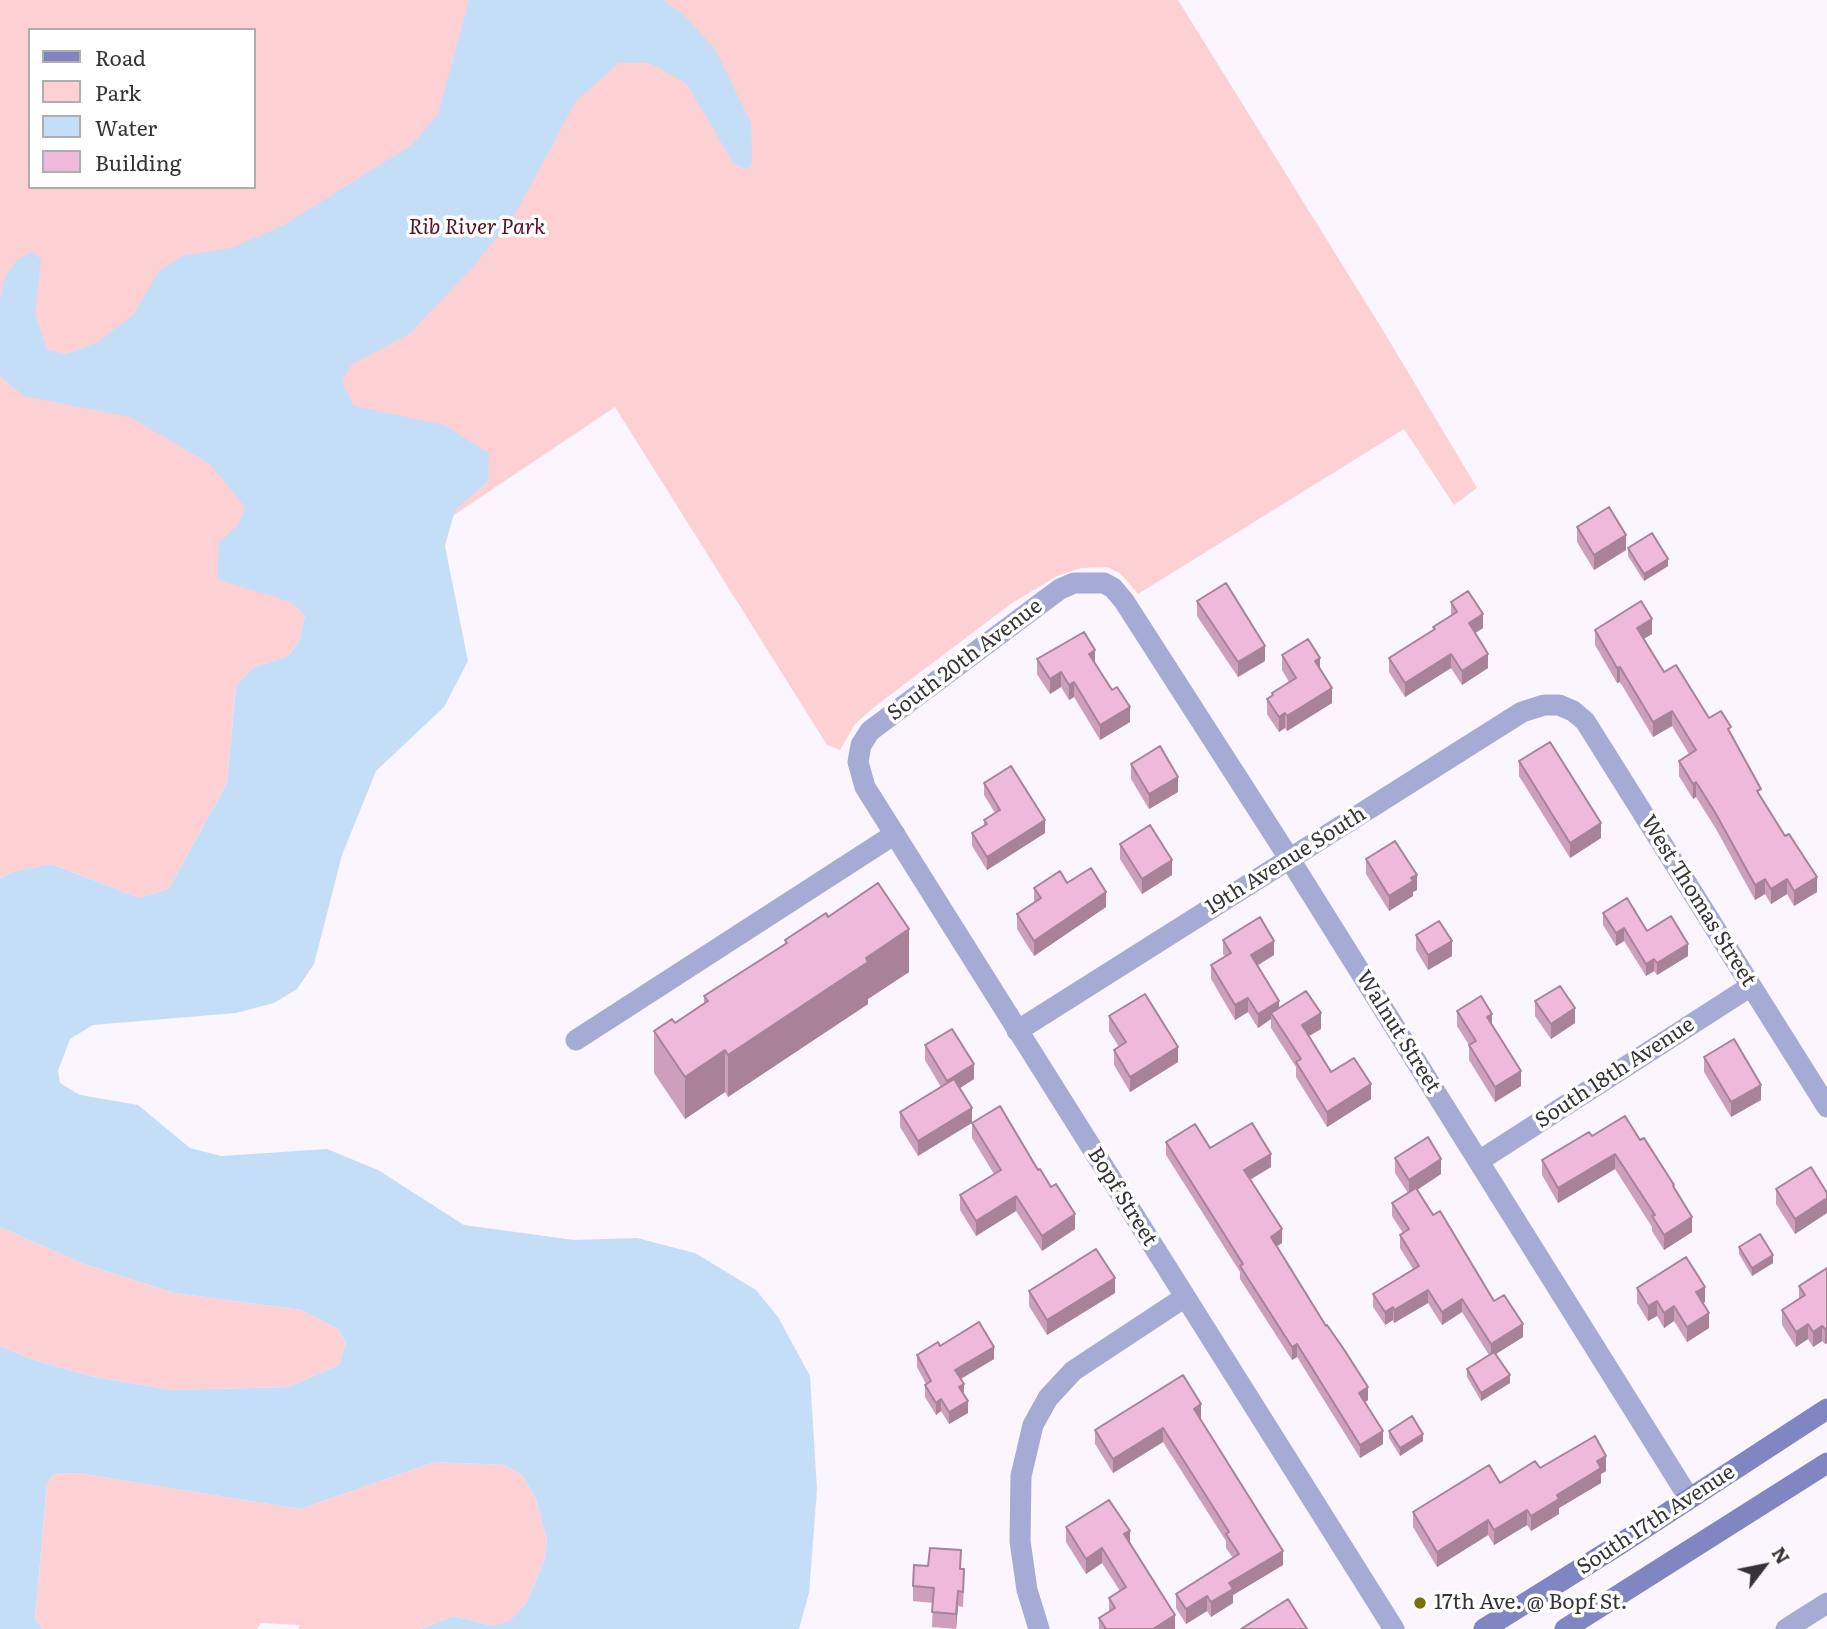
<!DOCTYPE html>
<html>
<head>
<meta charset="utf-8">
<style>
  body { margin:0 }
  #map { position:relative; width:1827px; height:1629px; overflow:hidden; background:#fbf5ff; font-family:Literata,serif }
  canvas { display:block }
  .legend { position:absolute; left:28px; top:28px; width:228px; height:161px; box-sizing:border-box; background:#fff; border:2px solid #afadaf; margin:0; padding:9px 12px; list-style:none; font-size:21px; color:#363338 }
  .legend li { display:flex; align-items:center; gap:14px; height:35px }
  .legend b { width:35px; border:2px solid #afadaf }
  .north { position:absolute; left:1729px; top:1531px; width:70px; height:70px; -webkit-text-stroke:5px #fff; paint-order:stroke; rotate:58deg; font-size:19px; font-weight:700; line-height:28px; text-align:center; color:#363338 }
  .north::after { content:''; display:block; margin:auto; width:24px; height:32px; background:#363338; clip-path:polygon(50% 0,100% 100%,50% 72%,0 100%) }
</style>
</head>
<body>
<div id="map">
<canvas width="1827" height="1629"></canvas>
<ul class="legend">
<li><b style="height:9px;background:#8086c2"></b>Road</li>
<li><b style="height:19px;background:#fdd0d4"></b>Park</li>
<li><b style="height:19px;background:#c5def8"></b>Water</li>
<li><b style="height:19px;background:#eeb9db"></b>Building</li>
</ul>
<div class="north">N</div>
</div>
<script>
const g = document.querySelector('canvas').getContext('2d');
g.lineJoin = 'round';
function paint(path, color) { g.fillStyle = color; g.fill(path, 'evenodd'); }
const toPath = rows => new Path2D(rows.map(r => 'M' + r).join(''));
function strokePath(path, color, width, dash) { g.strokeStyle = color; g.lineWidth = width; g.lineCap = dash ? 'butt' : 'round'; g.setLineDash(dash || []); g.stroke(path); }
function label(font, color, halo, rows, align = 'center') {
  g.font = font + ' Literata,serif'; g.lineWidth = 7; g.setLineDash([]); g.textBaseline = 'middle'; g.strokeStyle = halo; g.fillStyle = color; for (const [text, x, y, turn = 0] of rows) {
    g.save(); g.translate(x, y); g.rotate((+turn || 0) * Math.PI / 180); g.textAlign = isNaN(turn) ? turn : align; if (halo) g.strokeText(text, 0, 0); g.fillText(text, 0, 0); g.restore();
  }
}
const green = toPath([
  [0,0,1178,0,1384,332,1477,488,1454,505,1404,429,1138,594,1121,574,1107,567,1081,568,1057,576,1012,603,873,708,855,724,840,750,827,745,615,407,305,615,299,641,288,656,252,668,236,686,227,783,169,888,140,898,51,864,13,872,0,878],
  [30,30,254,30,254,187,30,187],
  [0,1227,84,1264,175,1293,302,1310,339,1330,346,1342,339,1365,288,1387,171,1390,90,1376,31,1359,0,1346],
  [435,1462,504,1465,522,1475,536,1499,547,1541,544,1562,526,1603,511,1621,493,1626,454,1616,420,1629,299,1629,299,1625,261,1623,257,1629,43,1629,35,1619,47,1484,54,1474,78,1473,300,1509]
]);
const water = toPath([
  [469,0,663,0,683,14,715,49,751,123,752,163,748,169,734,164,686,83,649,63,619,63,576,101,516,212,474,266,409,334,352,364,342,381,354,406,444,425,489,453,488,481,455,510,445,546,468,661,444,707,376,771,342,855,314,964,297,989,274,1003,236,1013,93,1025,70,1039,58,1071,60,1083,80,1095,138,1105,190,1148,221,1156,327,1149,378,1170,464,1225,574,1240,637,1238,695,1253,756,1290,778,1317,810,1376,817,1490,809,1593,799,1629,420,1629,454,1616,493,1626,511,1620,526,1603,544,1562,547,1541,536,1499,522,1475,504,1465,435,1462,300,1509,78,1473,54,1474,47,1484,35,1619,43,1629,0,1629,0,1346,31,1359,90,1376,171,1390,288,1387,339,1365,346,1342,339,1330,302,1310,175,1293,84,1264,0,1227,0,878,13,872,51,864,140,898,169,888,227,783,236,686,252,668,288,656,299,641,305,615,291,602,217,579,219,542,238,525,245,507,210,464,130,417,24,396,2,378,0,372,0,299,5,276,17,260,31,252,41,259,35,314,47,350,66,354,96,343,133,315,159,271,182,256,231,248,282,226,413,144,438,114]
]);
const street = toPath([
  [1017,1031,1522,712,1544,705,1559,705,1573,711,1585,721,1827,1107],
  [576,1040,895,834],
  [1479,1161,1751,986],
  [1039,1629,1027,1590,1020,1541,1021,1476,1033,1425,1048,1398,1073,1371,1185,1297],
  [1394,1629,865,787,858,762,861,745,870,731,1060,589,1074,583,1104,583,1113,588,1124,601,1289,858,1689,1498],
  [1786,1629,1827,1603]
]);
const secondary = toPath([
  [1484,1629,1617,1546,1827,1409],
  [1565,1629,1827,1463]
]);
const wall = toPath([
  [1577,527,1626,550,1594,570,1577,542],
  [1628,548,1668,566,1644,581,1628,556],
  [1197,601,1265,661,1238,677,1197,616],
  [1451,602,1483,628,1475,633,1488,668,1462,685,1451,668,1405,697,1389,672,1389,658,1433,631,1433,627,1451,615],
  [1595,630,1652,634,1643,639,1664,672,1709,718,1731,735,1761,798,1817,892,1794,906,1787,894,1771,904,1765,894,1755,900,1716,829,1696,797,1693,799,1679,776,1679,761,1689,754,1672,726,1653,737,1620,682,1617,683,1595,645],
  [1282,655,1320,668,1332,703,1287,731,1285,728,1279,732,1267,714,1267,699,1272,696,1272,693,1289,682,1282,670],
  [1037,659,1095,664,1130,722,1100,740,1074,697,1069,700,1061,687,1050,694,1037,674],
  [1519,761,1601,838,1570,858,1519,776],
  [1131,764,1178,792,1149,809,1131,779],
  [984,783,1045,833,987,870,972,846,972,833,984,825,984,820,995,813,984,795],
  [1120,844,1172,875,1142,894,1120,859],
  [1366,859,1417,890,1413,892,1413,896,1389,911,1366,874],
  [1067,883,1106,907,1034,956,1017,929,1017,914,1034,903,1034,888],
  [1603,913,1688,956,1657,975,1654,971,1646,976,1624,941,1616,946,1603,925],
  [828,917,909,972,868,999,868,1004,728,1097,725,1092,685,1119,654,1073,654,1031,675,1023,704,1004,704,996,785,945,785,940],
  [1416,935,1452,956,1428,970,1416,950],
  [1223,940,1274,955,1257,966,1279,1008,1321,1029,1309,1036,1331,1072,1371,1099,1327,1127,1296,1077,1296,1067,1271,1028,1271,1019,1258,1028,1248,1012,1235,1020,1211,979,1211,965,1225,956,1223,954],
  [1535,1001,1575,1023,1551,1039,1535,1016],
  [1457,1011,1492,1024,1521,1086,1495,1102,1469,1060,1469,1045,1457,1026],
  [1109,1016,1178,1062,1130,1092,1114,1065,1114,1050,1119,1047,1109,1031],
  [925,1045,974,1079,960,1088,918,1156,900,1127,900,1112,941,1087,925,1060],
  [1704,1057,1761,1100,1731,1117,1704,1072],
  [972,1123,1038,1170,1075,1229,1042,1251,1016,1211,976,1236,960,1210,960,1195,994,1174,972,1138],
  [1592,1136,1640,1140,1674,1189,1692,1232,1664,1250,1652,1231,1652,1227,1615,1169,1558,1203,1542,1175,1542,1160],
  [1166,1142,1210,1148,1271,1167,1250,1180,1282,1243,1277,1246,1368,1400,1365,1402,1383,1444,1360,1458,1297,1357,1292,1360,1240,1279,1240,1272,1166,1155],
  [1395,1158,1441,1174,1417,1190,1494,1301,1523,1337,1496,1354,1510,1383,1481,1401,1467,1377,1467,1369,1489,1355,1462,1312,1442,1325,1428,1303,1394,1323,1393,1320,1385,1325,1373,1307,1373,1294,1413,1269,1400,1248,1400,1235,1403,1233,1392,1216,1392,1203,1408,1193,1395,1173],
  [1776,1189,1827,1193,1827,1213,1795,1234,1776,1204],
  [1739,1247,1773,1263,1752,1276,1739,1254],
  [1827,1268,1827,1343,1825,1344,1822,1341,1813,1347,1808,1339,1796,1347,1782,1325,1782,1310,1799,1299,1799,1286],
  [1637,1288,1705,1302,1703,1303,1709,1328,1687,1342,1674,1321,1664,1328,1657,1316,1648,1321,1637,1303],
  [1029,1291,1115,1293,1047,1335,1029,1306],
  [940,1346,994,1359,961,1379,968,1413,949,1424,941,1411,936,1415,925,1397,925,1385,926,1384,917,1367,917,1355],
  [1200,1419,1283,1565,1233,1595,1233,1603,1211,1617,1207,1611,1186,1624,1176,1608,1176,1594,1233,1558,1226,1548,1226,1541,1163,1442,1113,1473,1095,1444,1095,1430],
  [1389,1431,1423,1441,1400,1456,1389,1438],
  [1540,1468,1606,1471,1601,1474,1601,1483,1559,1508,1559,1514,1531,1531,1527,1525,1494,1545,1488,1535,1437,1567,1413,1527,1413,1512],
  [1066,1527,1130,1542,1175,1629,1099,1629,1099,1618,1109,1612,1109,1598,1120,1591,1102,1563,1086,1574,1066,1542],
  [961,1569,964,1584,963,1607,958,1606,956,1629,932,1627,933,1603,913,1601,913,1586]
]);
const shadedWall = toPath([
  [1626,535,1626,550,1594,570,1594,555],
  [1668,559,1668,566,1644,581,1644,574],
  [1483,614,1483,628,1469,637,1469,623],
  [1652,619,1652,634,1637,643,1637,628],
  [1265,646,1265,661,1238,677,1238,662],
  [1095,650,1095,665,1089,654],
  [1451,654,1451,668,1405,697,1405,683],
  [1488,654,1488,668,1462,685,1462,671],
  [1320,658,1320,673,1315,661],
  [1620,667,1620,682,1617,683,1617,668],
  [1061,672,1061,687,1050,694,1050,679],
  [1074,682,1074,697,1069,700,1069,685],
  [1332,688,1332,703,1287,731,1287,716],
  [1130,707,1130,722,1100,740,1100,725],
  [1672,711,1672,726,1653,737,1653,722],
  [1285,713,1285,728,1279,732,1279,717],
  [1178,777,1178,792,1149,809,1149,794],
  [1696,782,1696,797,1693,799,1693,784],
  [1045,820,1045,833,987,870,987,857],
  [1601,823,1601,838,1570,858,1570,843],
  [1172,860,1172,875,1142,894,1142,879],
  [1417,875,1417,890,1413,892,1413,896,1389,911,1389,896],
  [1817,877,1817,892,1794,906,1794,891],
  [1765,879,1765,894,1755,900,1755,885],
  [1787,879,1787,894,1771,904,1771,889],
  [1106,892,1106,907,1034,956,1034,941],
  [1624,928,1624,941,1616,946,1616,933],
  [909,929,909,972,868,999,868,1004,728,1097,728,1055,866,958],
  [1274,941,1274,955,1251,969,1251,955],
  [1452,941,1452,956,1428,970,1428,955],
  [1688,944,1688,956,1657,975,1657,963],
  [1654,959,1654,971,1646,976,1646,964],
  [1248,998,1248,1012,1235,1020,1235,1005],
  [1279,1001,1279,1015,1271,1013,1271,1019,1258,1028,1258,1014],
  [1575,1008,1575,1023,1551,1039,1551,1024],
  [1321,1013,1321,1029,1302,1040,1302,1025],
  [1492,1014,1492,1029,1487,1017],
  [1178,1047,1178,1062,1130,1092,1130,1077],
  [725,1050,725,1092,685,1119,685,1077],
  [974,1064,974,1079,947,1096,947,1081],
  [1521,1071,1521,1086,1495,1102,1495,1087],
  [1371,1084,1371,1099,1327,1127,1327,1112],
  [1761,1085,1761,1100,1731,1117,1731,1102],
  [972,1108,972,1123,918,1156,918,1141],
  [1271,1154,1271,1167,1244,1183,1244,1170],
  [1615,1154,1615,1169,1558,1203,1558,1188],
  [1441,1159,1441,1174,1409,1195,1409,1180],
  [1016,1196,1016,1211,976,1236,976,1221],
  [1827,1198,1827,1213,1795,1234,1795,1219],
  [1075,1214,1075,1229,1042,1251,1042,1236],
  [1692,1217,1692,1232,1664,1250,1664,1235],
  [1282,1229,1282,1243,1271,1250,1271,1237],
  [1773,1255,1773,1263,1752,1276,1752,1268],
  [1115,1278,1115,1293,1047,1335,1047,1320],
  [1705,1287,1705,1302,1696,1307,1696,1292],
  [1428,1290,1428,1303,1394,1323,1394,1310],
  [1462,1299,1462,1312,1442,1325,1442,1312],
  [1657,1301,1657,1316,1648,1321,1648,1306],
  [1674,1306,1674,1321,1664,1328,1664,1313],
  [1393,1307,1393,1320,1385,1325,1385,1312],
  [1709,1313,1709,1328,1687,1342,1687,1327],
  [1523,1324,1523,1337,1491,1357,1491,1344],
  [1808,1324,1808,1339,1796,1347,1796,1332],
  [1822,1326,1822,1341,1813,1347,1813,1332],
  [1827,1328,1827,1343,1825,1344,1825,1329],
  [1297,1344,1297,1357,1292,1360,1292,1347],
  [994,1347,994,1359,955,1382,955,1370],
  [1510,1375,1510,1383,1481,1401,1481,1393],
  [964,1384,964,1396,959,1387],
  [1368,1387,1368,1400,1359,1406,1359,1393],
  [941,1399,941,1411,936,1415,936,1403],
  [968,1401,968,1413,949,1424,949,1412],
  [1201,1404,1201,1419,1194,1423,1194,1409],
  [1163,1428,1163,1442,1113,1473,1113,1459],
  [1383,1431,1383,1444,1360,1458,1360,1445],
  [1423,1434,1423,1441,1400,1456,1400,1448],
  [1606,1456,1606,1471,1601,1474,1601,1483,1559,1508,1559,1514,1531,1531,1531,1516,1597,1461],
  [1527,1510,1527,1525,1494,1545,1494,1530],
  [1488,1520,1488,1535,1437,1567,1437,1552],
  [1130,1531,1130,1546,1124,1534],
  [1102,1548,1102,1563,1086,1574,1086,1559],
  [1283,1551,1283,1565,1233,1595,1233,1603,1211,1617,1211,1602,1229,1583],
  [958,1591,958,1606,956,1629,956,1614],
  [1207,1596,1207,1611,1186,1624,1186,1609],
  [1175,1615,1175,1629,1153,1629]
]);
const building = toPath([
  [1609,507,1626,535,1594,555,1577,527,1609,507],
  [1652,533,1668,559,1644,574,1628,548,1652,533],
  [1226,583,1265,646,1238,662,1197,601,1226,583],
  [1468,591,1483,614,1469,623,1488,654,1462,671,1451,654,1405,683,1389,658,1435,629,1433,627,1457,612,1451,602,1468,591],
  [1641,601,1652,619,1637,628,1664,672,1676,665,1709,718,1721,711,1731,727,1728,729,1761,789,1757,791,1785,836,1789,834,1817,877,1794,891,1787,879,1771,889,1765,879,1755,885,1716,814,1696,782,1693,784,1679,761,1696,750,1672,711,1653,722,1620,667,1617,668,1595,630,1641,601],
  [1084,632,1095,650,1089,654,1112,690,1117,687,1130,707,1100,725,1074,682,1069,685,1061,672,1050,679,1037,659,1084,632],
  [1308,639,1320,658,1315,661,1332,688,1287,716,1285,713,1279,717,1267,699,1273,695,1272,693,1296,678,1282,655,1308,639],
  [1550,742,1601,823,1570,843,1519,761,1550,742],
  [1160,746,1178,777,1149,794,1131,764,1160,746],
  [1011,766,1045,820,987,857,972,833,987,824,984,820,1000,810,984,783,1011,766],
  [1150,825,1172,860,1142,879,1120,844,1150,825],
  [1395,841,1417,875,1411,878,1413,881,1389,896,1366,859,1395,841],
  [1091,868,1106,892,1034,941,1017,914,1041,898,1034,888,1060,871,1067,883,1091,868],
  [878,883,909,929,866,958,868,962,728,1055,725,1050,685,1077,654,1031,672,1019,675,1023,708,1001,704,996,787,943,785,940,826,913,828,917,878,883],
  [1627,898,1647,931,1671,916,1688,944,1657,963,1654,959,1646,964,1624,928,1616,933,1603,913,1627,898],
  [1260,917,1274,941,1251,955,1279,1001,1258,1014,1248,998,1235,1005,1211,965,1231,953,1223,940,1260,917],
  [1439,921,1452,941,1428,955,1416,935,1439,921],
  [1560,986,1575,1008,1551,1024,1535,1001,1560,986],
  [1306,991,1321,1013,1302,1025,1331,1072,1354,1058,1371,1084,1327,1112,1296,1062,1301,1059,1271,1013,1306,991],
  [1145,994,1178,1047,1130,1077,1114,1050,1126,1042,1109,1016,1145,994],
  [1481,996,1492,1014,1487,1017,1521,1071,1495,1087,1469,1045,1476,1041,1457,1011,1481,996],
  [952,1029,974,1064,947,1081,925,1045,952,1029],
  [1734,1039,1761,1085,1731,1102,1704,1057,1734,1039],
  [954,1079,972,1108,918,1141,900,1112,954,1079],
  [1000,1106,1038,1170,1040,1169,1051,1187,1056,1184,1075,1214,1042,1236,1016,1196,976,1221,960,1195,1001,1170,972,1123,1000,1106],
  [1625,1116,1640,1140,1644,1138,1674,1185,1673,1186,1692,1217,1664,1235,1652,1216,1655,1215,1615,1154,1558,1188,1542,1160,1589,1132,1592,1136,1625,1116],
  [1252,1123,1271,1154,1244,1170,1282,1229,1271,1237,1326,1326,1327,1325,1343,1348,1368,1387,1359,1393,1383,1431,1360,1445,1297,1344,1292,1347,1240,1266,1243,1264,1166,1142,1195,1124,1210,1148,1252,1123],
  [1428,1137,1441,1159,1409,1180,1395,1158,1428,1137],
  [1811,1167,1827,1193,1827,1198,1795,1219,1776,1189,1811,1167],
  [1416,1188,1433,1215,1440,1211,1494,1301,1504,1295,1523,1324,1491,1344,1462,1299,1442,1312,1428,1290,1394,1310,1393,1307,1385,1312,1373,1294,1419,1266,1400,1235,1409,1229,1392,1203,1416,1188],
  [1760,1234,1773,1255,1752,1268,1739,1247,1760,1234],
  [1096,1249,1115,1278,1047,1320,1029,1291,1096,1249],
  [1686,1257,1705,1287,1696,1292,1709,1313,1687,1327,1674,1306,1664,1313,1657,1301,1648,1306,1637,1288,1686,1257],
  [1827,1268,1827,1328,1825,1329,1822,1326,1813,1332,1808,1324,1796,1332,1782,1310,1805,1295,1799,1286,1827,1268],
  [979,1322,994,1347,955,1370,964,1384,959,1387,968,1401,949,1412,941,1399,936,1403,925,1385,931,1381,917,1355,938,1342,940,1346,979,1322],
  [1494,1352,1510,1375,1481,1393,1467,1369,1494,1352],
  [1183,1375,1201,1404,1194,1409,1283,1551,1229,1583,1233,1589,1211,1602,1207,1596,1186,1609,1176,1594,1239,1554,1226,1534,1229,1532,1163,1428,1113,1459,1095,1430,1183,1375],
  [1412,1416,1423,1434,1400,1448,1389,1431,1412,1416],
  [1595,1436,1606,1456,1597,1461,1601,1468,1557,1495,1559,1499,1531,1516,1527,1510,1494,1530,1488,1520,1437,1552,1413,1512,1489,1465,1500,1483,1535,1461,1540,1468,1595,1436],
  [1109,1500,1130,1531,1124,1534,1175,1615,1153,1629,1106,1629,1099,1618,1115,1608,1109,1598,1126,1587,1102,1548,1086,1559,1066,1527,1109,1500],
  [930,1548,961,1550,960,1569,964,1569,963,1592,958,1591,956,1614,932,1612,934,1588,913,1586,914,1565,928,1566,930,1548],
  [1288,1599,1307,1629,1241,1629,1288,1599]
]);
const markers = [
  [1420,1603,7,"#786f0e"]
];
const parkNames = [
  ["Rib River Park",477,228]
];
const streetNames = [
  ["South 20th Avenue",965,660,-37],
  ["19th Avenue South",1286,861,-32],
  ["West Thomas Street",1698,901,58],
  ["Walnut Street",1398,1032,58],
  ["South 18th Avenue",1615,1073,-33],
  ["Bopf Street",1122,1197,58],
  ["South 17th Avenue",1656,1520,-33]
];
const poiNames = [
  ["17th Ave. @ Bopf St.",1434,1603]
];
paint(green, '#fdd0d4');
paint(water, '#c5def8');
strokePath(street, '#a6abd5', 21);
strokePath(secondary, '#8086c2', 21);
paint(wall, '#cd9fbc');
paint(shadedWall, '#a78299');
paint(building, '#eeb9db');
strokePath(building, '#a78299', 2);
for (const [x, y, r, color] of markers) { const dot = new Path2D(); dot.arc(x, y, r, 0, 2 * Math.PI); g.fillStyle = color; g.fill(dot); strokePath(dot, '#fff', 2.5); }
label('italic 21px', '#580f21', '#fff', parkNames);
label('21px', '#363338', '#fff', streetNames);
label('21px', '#363338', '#fff', poiNames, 'left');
</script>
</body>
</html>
